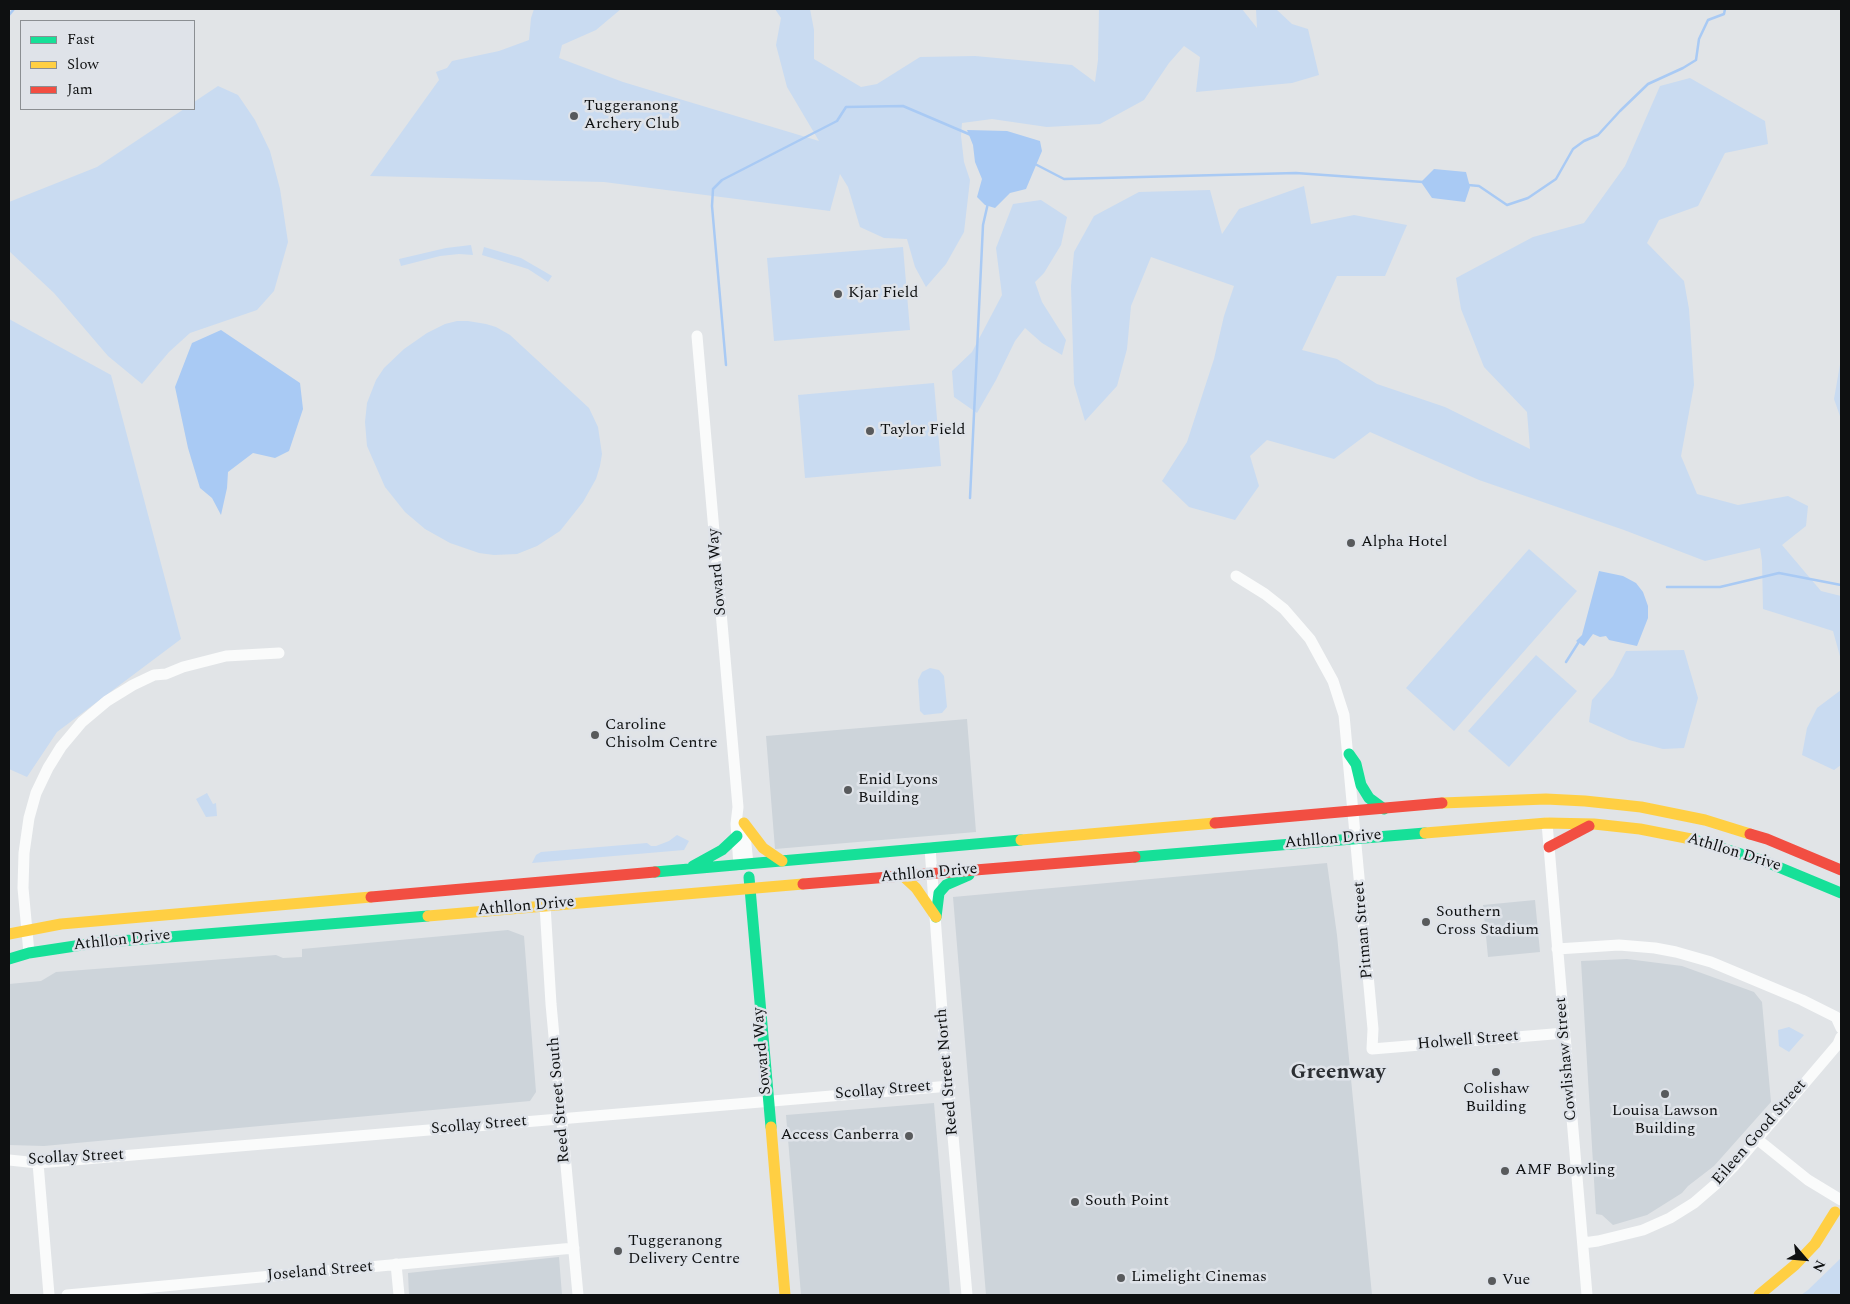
<!DOCTYPE html>
<html>
<head>
<meta charset="utf-8">
<style>
  body { margin:0 }
  #map { position:relative; width:1850px; height:1304px; overflow:hidden; background:#e1e4e7; font-family:Spectral,serif }
  canvas { display:block }
  .frame { position:absolute; inset:0; border:10px solid #0e1011; pointer-events:none }
  .legend { position:absolute; left:20px; top:20px; width:175px; height:90px; box-sizing:border-box; background:#dfe3e9; border:1px solid #8b8f93; margin:0; padding:6px 9px; list-style:none; font-size:15px; color:#0e1011 }
  .legend li { display:flex; align-items:center; gap:10px; height:25px }
  .legend b { width:25px; border:1px solid #8b8f93 }
  .north { position:absolute; left:1780px; top:1234px; width:50px; height:50px; -webkit-text-stroke:4px #dfe3e9; paint-order:stroke; rotate:117deg; font-size:14px; font-weight:700; line-height:20px; text-align:center; color:#0e1011 }
  .north::after { content:''; display:block; margin:auto; width:18px; height:22px; background:#0e1011; clip-path:polygon(50% 0,100% 100%,50% 72%,0 100%) }
</style>
</head>
<body>
<div id="map">
<canvas width="1850" height="1304"></canvas>
<div class="frame"></div>
<ul class="legend">
<li><b style="height:6px;background:#16e098"></b>Fast</li>
<li><b style="height:6px;background:#ffcf43"></b>Slow</li>
<li><b style="height:6px;background:#f24e42"></b>Jam</li>
</ul>
<div class="north">N</div>
</div>
<script>
const g = document.querySelector('canvas').getContext('2d');
g.lineJoin = 'round';
function paint(path, color) { g.fillStyle = color; g.fill(path, 'evenodd'); }
const toPath = rows => new Path2D(rows.map(r => 'M' + r).join(''));
function strokePath(path, color, width, dash) { g.strokeStyle = color; g.lineWidth = width; g.lineCap = dash ? 'butt' : 'round'; g.setLineDash(dash || []); g.stroke(path); }
function label(font, color, halo, rows, align = 'center') {
  g.font = font + ' Spectral,serif'; g.lineWidth = 5; g.setLineDash([]); g.textBaseline = 'middle'; g.strokeStyle = halo; g.fillStyle = color; for (const [text, x, y, turn = 0] of rows) {
    g.save(); g.translate(x, y); g.rotate((+turn || 0) * Math.PI / 180); g.textAlign = isNaN(turn) ? turn : align; if (halo) g.strokeText(text, 0, 0); g.fillText(text, 0, 0); g.restore();
  }
}
const built = toPath([
  [967,719,976,832,775,849,766,736],
  [1327,863,1337,935,1372,1295,986,1295,953,897],
  [1535,900,1540,952,1488,957,1483,905],
  [508,930,524,936,536,1092,530,1101,44,1146,9,1145,9,984,41,981,56,972,276,955,283,958,302,957,302,949],
  [1627,959,1682,966,1754,992,1762,1002,1771,1102,1714,1166,1688,1186,1682,1193,1647,1215,1613,1225,1602,1215,1596,1214,1581,961],
  [934,1103,950,1295,801,1295,786,1115],
  [559,1257,562,1295,409,1295,408,1273]
]);
const green = toPath([
  [534,9,621,9,596,30,562,45,559,58,623,82,819,141,787,87,776,45,781,18,775,9,810,9,814,30,814,59,861,87,877,84,920,57,975,56,1072,65,1095,82,1098,60,1099,9,1242,9,1257,28,1256,9,1276,9,1292,24,1308,29,1319,75,1292,83,1196,92,1200,57,1184,46,1169,63,1144,100,1100,124,1047,127,992,119,962,123,961,136,964,162,970,180,964,232,946,264,926,287,915,267,907,239,884,238,860,227,848,187,840,174,830,211,604,182,370,176,439,80,436,72,447,68,452,61,499,51,529,40,531,18],
  [1690,78,1765,121,1768,144,1725,153,1698,206,1659,220,1647,243,1684,281,1689,309,1694,385,1681,456,1697,494,1738,505,1788,496,1808,506,1806,526,1782,545,1821,591,1841,596,1841,660,1833,631,1763,609,1762,561,1760,548,1705,561,1624,530,1479,480,1370,432,1334,459,1267,440,1250,456,1259,486,1235,520,1189,507,1162,481,1187,442,1214,359,1224,316,1234,286,1151,257,1131,306,1127,349,1117,386,1085,421,1074,384,1071,286,1074,252,1094,216,1139,192,1210,190,1222,234,1239,209,1304,186,1311,224,1354,215,1407,225,1385,276,1337,276,1302,350,1337,359,1377,384,1445,407,1530,449,1527,412,1484,367,1461,309,1456,278,1533,237,1584,223,1625,166,1660,86],
  [218,86,238,95,255,120,270,151,280,189,288,242,274,291,257,310,190,333,169,352,142,384,108,356,54,293,9,251,9,202,97,167,184,109,194,109,194,102],
  [1041,200,1067,217,1061,245,1044,273,1035,282,1042,302,1066,340,1062,355,1042,343,1025,328,1015,341,996,380,977,413,954,397,952,371,972,352,1002,295,996,248,1013,204],
  [471,245,473,255,459,254,440,256,401,266,399,259,446,248],
  [484,247,521,258,552,276,548,282,528,269,482,255],
  [903,247,910,330,774,341,767,258],
  [9,319,111,375,181,639,57,732,27,777,9,769],
  [457,321,468,321,486,324,496,327,510,335,589,408,598,427,602,454,600,466,596,479,583,502,560,531,537,546,517,554,494,555,479,553,450,543,425,529,405,512,385,487,367,446,365,422,367,403,376,380,384,368,404,349,427,333,445,324],
  [1841,359,1841,419,1834,399],
  [934,383,941,466,805,478,798,395],
  [1529,549,1577,591,1454,731,1406,688],
  [1684,650,1698,698,1684,748,1663,749,1629,740,1589,722,1592,700,1613,676,1626,651],
  [1536,655,1577,691,1509,767,1468,731],
  [930,668,939,670,944,676,947,707,942,713,924,715,920,711,918,680,922,672],
  [1841,690,1841,765,1834,770,1802,755,1807,728,1817,708],
  [207,793,213,804,216,803,217,816,206,817,196,799],
  [677,835,689,841,684,850,532,863,536,855,541,852,647,843,651,846,656,846,669,841],
  [1789,1027,1804,1035,1789,1052,1779,1046,1778,1030],
  [1841,1258,1841,1295,1801,1295,1808,1290]
]);
const water = toPath([
  [967,130,1007,131,1040,141,1042,151,1026,189,1010,193,995,208,985,205,977,197,982,179,975,162,973,145],
  [1434,169,1466,172,1470,187,1465,202,1432,198,1421,182],
  [221,330,300,383,303,409,289,451,275,458,253,453,228,472,227,488,221,515,212,498,200,488,188,448,175,387,192,343],
  [1599,571,1623,576,1636,583,1643,592,1648,606,1648,618,1637,646,1609,640,1606,636,1600,637,1593,634,1584,646,1576,641,1582,635]
]);
const stream = toPath([
  [9,15,14,9],
  [1035,164,1064,179,1296,173,1423,182],
  [1468,185,1479,186,1507,205,1528,198,1556,179,1573,149,1584,141,1598,135,1620,111,1648,84,1683,68,1696,60,1699,39,1708,20,1724,14,1725,9],
  [726,365,712,206,713,189,722,180,837,121,846,107,903,106,971,135],
  [970,498,983,225,988,203],
  [1667,587,1720,587,1779,573,1841,585],
  [1566,662,1580,640]
]);
const street = toPath([
  [697,336,738,807,736,824,739,865],
  [1236,576,1265,594,1284,609,1310,639,1333,681,1344,715,1373,1029,1372,1049,1565,1033],
  [1547,823,1587,1295],
  [744,825,748,864],
  [930,848,942,1011,967,1295],
  [545,905,551,1004,578,1295],
  [1557,949,1619,945,1655,948,1676,952,1711,962,1802,1000,1836,1017,1841,1028],
  [29,953,23,888,24,853,29,818,36,793,48,768,61,747,82,722,107,701,133,685,154,675,166,674,183,667,226,656,279,653],
  [1757,1139,1808,1180,1841,1200],
  [9,1160,38,1163,950,1086],
  [38,1163,49,1295],
  [1583,1243,1598,1241,1643,1230,1670,1218,1694,1203,1716,1184,1735,1165,1838,1044,1841,1037],
  [396,1264,399,1295],
  [67,1295,574,1248]
]);
const fast = toPath([
  [1349,754,1356,764,1361,785,1369,798,1384,809],
  [1691,839,1764,861,1841,893],
  [1135,857,1425,833],
  [693,866,722,850,737,836],
  [655,872,1021,840],
  [749,877,771,1127],
  [936,917,939,893,946,885,969,875],
  [9,959,29,953,95,943,428,916]
]);
const slow = toPath([
  [1442,803,1546,799,1585,801,1641,807,1705,820,1750,834],
  [744,823,763,848,782,861],
  [1425,833,1547,823,1594,824,1640,829,1691,839],
  [1021,840,1215,823],
  [903,876,916,888,936,917],
  [428,916,803,884],
  [9,934,61,924,371,897],
  [771,1127,785,1295],
  [1759,1295,1795,1265,1815,1244,1835,1212]
]);
const jam = toPath([
  [1215,823,1442,803],
  [1750,834,1767,839,1841,870],
  [1549,847,1589,826],
  [803,884,1135,857],
  [371,897,655,872]
]);
const markers = [
  [574,116,5,"#585a5c"],
  [838,294,5,"#585a5c"],
  [870,431,5,"#585a5c"],
  [1351,543,5,"#585a5c"],
  [595,735,5,"#585a5c"],
  [848,790,5,"#585a5c"],
  [1426,922,5,"#585a5c"],
  [1496,1072,5,"#585a5c"],
  [1665,1094,5,"#585a5c"],
  [909,1136,5,"#585a5c"],
  [1505,1171,5,"#585a5c"],
  [1075,1202,5,"#585a5c"],
  [618,1251,5,"#585a5c"],
  [1121,1278,5,"#585a5c"],
  [1492,1281,5,"#585a5c"]
];
const poiNames = [
  ["Tuggeranong",584,107],
  ["Archery Club",584,125],
  ["Kjar Field",848,294],
  ["Taylor Field",880,431],
  ["Alpha Hotel",1361,543],
  ["Caroline",605,726],
  ["Chisolm Centre",605,744],
  ["Enid Lyons",858,781],
  ["Building",858,799],
  ["Southern",1436,913],
  ["Cross Stadium",1436,931],
  ["Colishaw",1496,1090,"center"],
  ["Building",1496,1108,"center"],
  ["Louisa Lawson",1665,1112,"center"],
  ["Building",1665,1130,"center"],
  ["Access Canberra",899,1136,"right"],
  ["AMF Bowling",1515,1171],
  ["South Point",1085,1202],
  ["Tuggeranong",628,1242],
  ["Delivery Centre",628,1260],
  ["Limelight Cinemas",1131,1278],
  ["Vue",1502,1281]
];
const streetNames = [
  ["Soward Way",718,572,-95],
  ["Athllon Drive",1333,840,-5],
  ["Athllon Drive",1734,853,17],
  ["Athllon Drive",929,874,-5],
  ["Athllon Drive",526,907,-5],
  ["Pitman Street",1364,930,-95],
  ["Athllon Drive",122,941,-6],
  ["Holwell Street",1468,1041,-5],
  ["Soward Way",763,1051,-95],
  ["Cowlishaw Street",1567,1059,-95],
  ["Reed Street North",948,1072,-95],
  ["Scollay Street",883,1091,-5],
  ["Reed Street South",560,1100,-95],
  ["Scollay Street",479,1126,-5],
  ["Eileen Good Street",1760,1133,-49],
  ["Scollay Street",76,1158,-3],
  ["Joseland Street",320,1272,-5]
];
const districtNames = [
  ["Greenway",1338,1074]
];
paint(built, '#cdd4da');
paint(green, '#c9dbf1');
paint(water, '#a9caf4');
strokePath(stream, '#a9caf4', 2.5);
strokePath(street, '#fafbfb', 11);
strokePath(fast, '#16e098', 11);
strokePath(slow, '#ffcf43', 11);
strokePath(jam, '#f24e42', 11);
for (const [x, y, r, color] of markers) { const dot = new Path2D(); dot.arc(x, y, r, 0, 2 * Math.PI); g.fillStyle = color; g.fill(dot); strokePath(dot, '#dfe3e9', 2); }
label('16px', '#0e1011', '#dfe3e9', poiNames, 'left');
label('16px', '#0e1011', '#dfe3e9', streetNames);
label('bold 21px', '#2c2f33', '#dfe3e9', districtNames);
</script>
</body>
</html>
